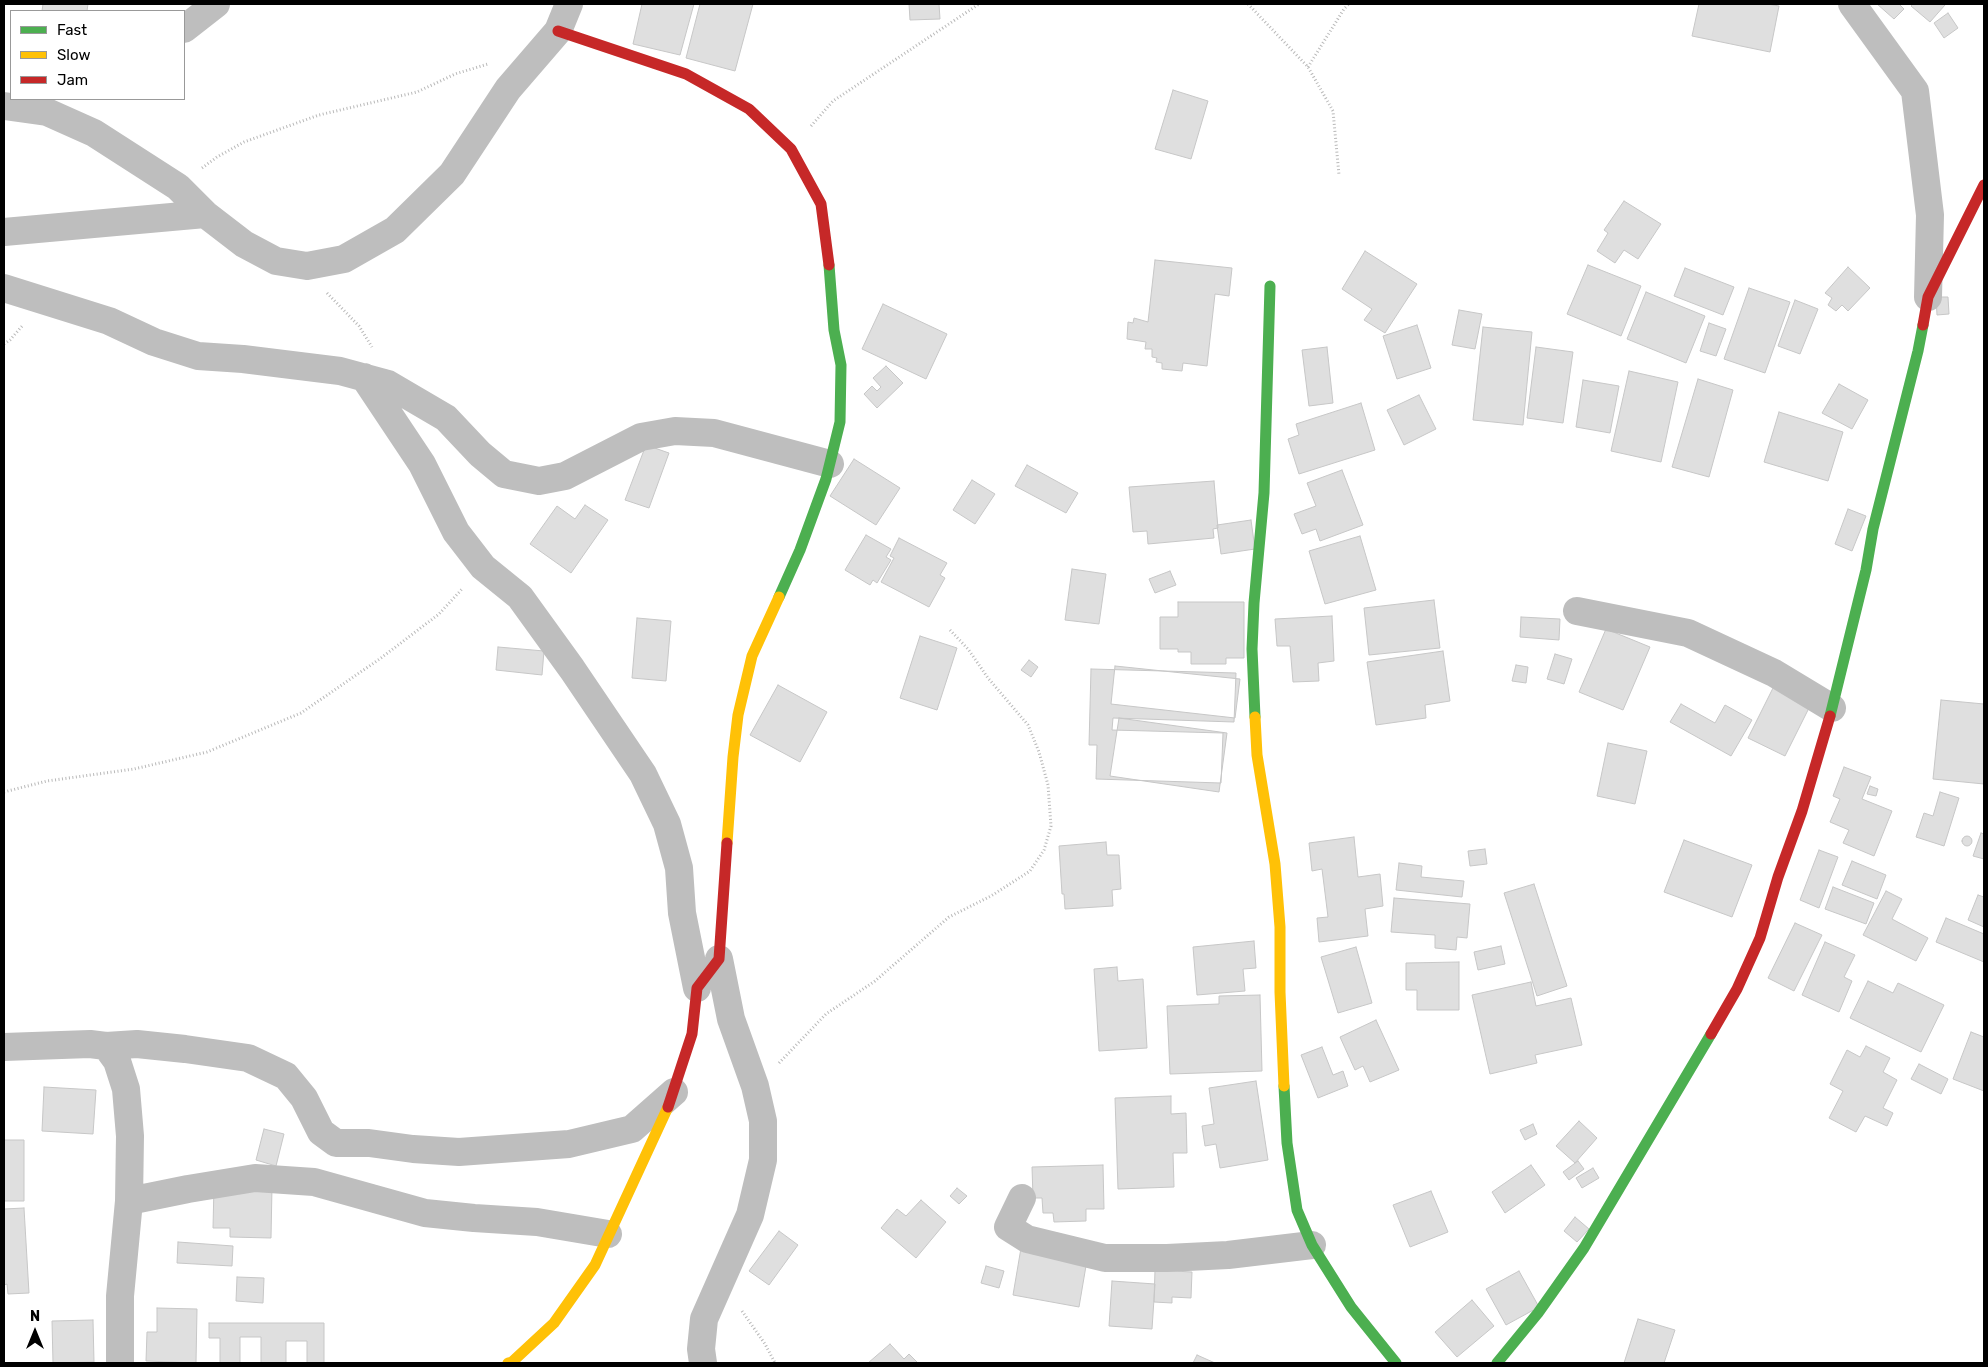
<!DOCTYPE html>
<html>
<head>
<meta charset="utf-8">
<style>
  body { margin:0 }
  #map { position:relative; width:1988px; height:1367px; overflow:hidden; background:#fff; font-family:Rubik,sans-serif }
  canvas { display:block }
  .frame { position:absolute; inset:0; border:5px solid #000; pointer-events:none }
  .legend { position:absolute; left:10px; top:10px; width:175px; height:90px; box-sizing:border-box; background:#fff; border:1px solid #999; margin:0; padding:6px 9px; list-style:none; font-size:15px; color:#000 }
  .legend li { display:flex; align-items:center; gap:10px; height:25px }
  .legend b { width:25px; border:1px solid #999 }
  .north { position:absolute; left:10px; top:1307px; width:50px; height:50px; -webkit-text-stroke:4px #fff; paint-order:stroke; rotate:0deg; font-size:14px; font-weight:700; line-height:20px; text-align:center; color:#000 }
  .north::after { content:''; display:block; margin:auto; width:18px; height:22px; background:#000; clip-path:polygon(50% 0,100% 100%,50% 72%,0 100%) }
</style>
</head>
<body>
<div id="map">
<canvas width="1988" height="1367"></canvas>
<div class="frame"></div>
<ul class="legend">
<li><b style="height:6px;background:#4caf50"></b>Fast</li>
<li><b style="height:6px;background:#ffc107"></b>Slow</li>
<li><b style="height:6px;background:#c62828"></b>Jam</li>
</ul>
<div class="north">N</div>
</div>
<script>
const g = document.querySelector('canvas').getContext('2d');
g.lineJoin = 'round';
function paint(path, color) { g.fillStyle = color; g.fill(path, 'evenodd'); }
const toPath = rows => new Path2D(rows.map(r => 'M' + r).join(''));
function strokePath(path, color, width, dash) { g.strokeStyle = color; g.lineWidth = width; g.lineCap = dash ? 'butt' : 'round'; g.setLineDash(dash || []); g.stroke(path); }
const building = toPath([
  [43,4,88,4,87,11,42,11,43,4],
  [642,4,694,4,680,55,633,44,642,4],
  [700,4,753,4,735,71,686,58,700,4],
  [909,4,939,4,940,19,910,20,909,4],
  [1699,4,1768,4,1779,6,1770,52,1692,36,1699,4],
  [1877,4,1899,4,1904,9,1894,19,1877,4],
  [1913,4,1943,4,1945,5,1930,22,1911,6,1913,4],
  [1948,13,1958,28,1944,38,1934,23,1948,13],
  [1173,90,1208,101,1191,159,1155,149,1173,90],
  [1624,201,1661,224,1638,259,1624,250,1615,263,1597,251,1608,233,1604,230,1624,201],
  [1365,251,1417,284,1385,333,1364,320,1372,309,1342,289,1365,251],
  [1155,260,1232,268,1229,296,1215,294,1207,366,1183,363,1182,371,1162,369,1162,363,1156,362,1157,358,1152,357,1152,349,1145,349,1146,342,1127,339,1128,322,1133,323,1134,318,1148,322,1155,260],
  [1588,265,1641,286,1621,336,1567,314,1588,265],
  [1848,267,1870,288,1848,311,1842,305,1836,311,1828,305,1832,298,1825,293,1848,267],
  [1685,268,1734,287,1723,315,1674,296,1685,268],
  [1749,288,1790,302,1765,373,1724,359,1749,288],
  [1646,292,1705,316,1686,363,1627,339,1646,292],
  [1936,297,1948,297,1949,314,1937,315,1936,297],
  [1795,300,1818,309,1800,354,1778,346,1795,300],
  [883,304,947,334,926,379,862,349,883,304],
  [1459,310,1482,314,1475,349,1452,345,1459,310],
  [1709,323,1726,329,1716,356,1700,351,1709,323],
  [1417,325,1431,368,1397,379,1383,336,1417,325],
  [1483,327,1532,332,1523,425,1473,420,1483,327],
  [1327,347,1333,403,1309,406,1302,350,1327,347],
  [1536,347,1573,352,1563,423,1527,418,1536,347],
  [886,366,903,383,877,408,864,394,872,386,877,391,881,387,873,378,886,366],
  [1629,371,1678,382,1661,462,1611,451,1629,371],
  [1698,379,1733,390,1709,477,1672,467,1698,379],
  [1583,380,1619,386,1610,433,1576,427,1583,380],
  [1839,384,1868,400,1852,429,1822,413,1839,384],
  [1419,395,1436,429,1404,445,1387,410,1419,395],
  [1361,403,1375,450,1299,474,1288,439,1299,435,1296,424,1361,403],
  [1779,412,1843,432,1828,481,1764,462,1779,412],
  [646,445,669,453,649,508,625,500,646,445],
  [854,459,900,488,876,525,830,496,854,459],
  [1027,465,1078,493,1066,513,1015,486,1027,465],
  [1342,470,1363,525,1320,541,1316,529,1302,534,1294,514,1316,506,1307,483,1342,470],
  [972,480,995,494,975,524,953,510,972,480],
  [1214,481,1218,528,1213,529,1214,538,1148,544,1147,531,1133,532,1129,487,1214,481],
  [585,505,608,520,571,573,530,544,557,506,575,519,585,505],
  [1848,509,1866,516,1852,551,1835,544,1848,509],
  [1251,520,1255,549,1221,554,1217,525,1251,520],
  [866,535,891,549,886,557,891,560,877,583,873,580,870,585,845,570,866,535],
  [1360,536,1376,590,1325,604,1309,551,1360,536],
  [899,538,947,563,940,575,945,578,929,607,881,582,894,558,890,556,899,538],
  [1072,569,1106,574,1099,624,1065,620,1072,569],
  [1170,571,1176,585,1155,593,1149,579,1170,571],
  [1434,600,1440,648,1369,655,1364,608,1434,600],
  [1178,602,1244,602,1244,658,1226,658,1226,664,1191,664,1191,652,1178,652,1178,649,1160,649,1160,617,1178,617,1178,602],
  [1332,616,1334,661,1318,663,1319,681,1293,682,1290,646,1277,646,1275,619,1332,616],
  [1521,617,1560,619,1559,640,1520,637,1521,617],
  [637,618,671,621,666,681,632,678,637,618],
  [1606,629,1650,647,1623,710,1579,692,1606,629],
  [920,636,957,648,937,710,900,698,920,636],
  [498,647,544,651,542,675,496,670,498,647],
  [1443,651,1450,701,1425,705,1426,718,1376,725,1367,662,1443,651],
  [1555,654,1572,659,1564,684,1547,679,1555,654],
  [1029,660,1038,667,1031,677,1021,670,1029,660],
  [1516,665,1528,667,1526,683,1512,681,1516,665],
  [1115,666,1240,679,1235,718,1111,704,1115,666],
  [1091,669,1236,673,1234,722,1113,718,1112,730,1223,733,1221,783,1096,779,1097,745,1089,745,1091,669],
  [1776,682,1813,700,1785,756,1748,738,1776,682],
  [778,685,827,712,800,762,750,735,778,685],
  [1941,700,1984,704,1984,784,1933,779,1941,700],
  [1681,704,1715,723,1725,705,1752,720,1731,756,1670,722,1681,704],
  [1119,718,1227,733,1219,792,1110,776,1119,718],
  [1608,743,1647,751,1635,804,1597,796,1608,743],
  [1844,767,1871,777,1862,799,1892,811,1874,856,1843,843,1849,830,1830,822,1840,799,1833,796,1844,767],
  [1870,786,1878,789,1876,796,1867,794,1870,786],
  [1940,792,1959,798,1944,846,1916,837,1924,813,1933,816,1940,792],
  [1981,833,1984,834,1984,859,1973,856,1981,833],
  '1962 841a5 5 0 1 1 10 0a5 5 0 1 1-10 0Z',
  [1354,837,1358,877,1380,874,1383,906,1365,909,1368,936,1319,942,1317,918,1328,917,1322,869,1312,871,1309,843,1354,837],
  [1684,840,1752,865,1732,917,1664,892,1684,840],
  [1106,842,1107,855,1119,855,1121,889,1112,890,1113,906,1065,909,1064,894,1062,894,1059,846,1106,842],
  [1485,849,1487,864,1470,866,1468,851,1485,849],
  [1819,850,1838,857,1819,908,1800,900,1819,850],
  [1852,861,1886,875,1877,899,1842,885,1852,861],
  [1399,863,1422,866,1421,877,1464,881,1462,897,1396,890,1399,863],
  [1534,884,1567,986,1537,996,1504,893,1534,884],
  [1833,887,1874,903,1866,924,1825,909,1833,887],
  [1886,891,1902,899,1892,919,1928,938,1916,961,1863,935,1886,891],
  [1978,895,1984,897,1984,927,1968,920,1978,895],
  [1394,898,1470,904,1467,938,1457,937,1456,950,1435,948,1435,935,1391,932,1394,898],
  [1946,918,1984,934,1984,962,1936,942,1946,918],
  [1795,923,1822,935,1794,991,1768,978,1795,923],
  [1254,941,1256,968,1243,969,1245,991,1197,995,1193,947,1254,941],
  [1825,942,1855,955,1844,977,1852,981,1839,1012,1802,995,1825,942],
  [1501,946,1505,964,1478,970,1474,952,1501,946],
  [1356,947,1372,1003,1338,1013,1321,957,1356,947],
  [1459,962,1459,1010,1417,1010,1417,990,1406,990,1406,963,1459,962],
  [1117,967,1118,981,1143,979,1147,1048,1099,1051,1094,969,1117,967],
  [1868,981,1893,993,1898,983,1944,1005,1921,1052,1850,1018,1868,981],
  [1531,982,1536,1006,1571,998,1582,1045,1535,1055,1537,1063,1490,1074,1472,995,1531,982],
  [1260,995,1262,1071,1170,1074,1167,1006,1219,1004,1219,996,1260,995],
  [1376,1020,1399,1070,1370,1082,1363,1066,1355,1070,1340,1037,1376,1020],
  [1971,1032,1984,1037,1984,1091,1953,1079,1971,1032],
  [1866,1046,1890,1058,1883,1072,1897,1080,1883,1108,1893,1113,1887,1126,1865,1116,1856,1132,1829,1118,1843,1091,1830,1084,1847,1050,1860,1057,1866,1046],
  [1322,1047,1333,1075,1343,1071,1348,1086,1318,1098,1301,1055,1322,1047],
  [1919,1064,1948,1079,1941,1094,1911,1079,1919,1064],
  [1256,1081,1268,1160,1220,1168,1216,1144,1205,1146,1202,1126,1214,1124,1209,1088,1256,1081],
  [44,1087,96,1090,93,1134,42,1131,44,1087],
  [1171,1096,1171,1114,1186,1113,1187,1153,1173,1153,1174,1187,1118,1189,1115,1098,1171,1096],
  [1579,1121,1597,1138,1575,1163,1556,1146,1579,1121],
  [1533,1124,1537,1134,1525,1140,1520,1130,1533,1124],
  [264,1129,284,1134,276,1166,256,1160,264,1129],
  [4,1140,24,1140,24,1201,4,1201,4,1140],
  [1578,1161,1584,1169,1569,1180,1563,1172,1578,1161],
  [1103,1165,1104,1209,1086,1209,1086,1221,1054,1222,1053,1213,1043,1213,1042,1198,1033,1198,1032,1167,1103,1165],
  [1531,1165,1545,1185,1505,1213,1492,1192,1531,1165],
  [1593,1168,1599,1178,1582,1188,1576,1178,1593,1168],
  [214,1185,272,1187,271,1238,230,1237,230,1228,213,1228,214,1185],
  [957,1188,967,1196,959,1204,950,1196,957,1188],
  [1431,1191,1448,1232,1410,1247,1393,1205,1431,1191],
  [921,1200,946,1222,916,1258,881,1228,897,1209,906,1216,921,1200],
  [24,1208,29,1293,8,1294,7,1284,4,1285,4,1209,24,1208],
  [1575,1217,1589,1229,1577,1242,1564,1231,1575,1217],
  [779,1231,798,1245,769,1285,749,1271,779,1231],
  [178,1242,233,1246,232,1266,177,1263,178,1242],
  [1021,1248,1087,1260,1079,1307,1013,1295,1021,1248],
  [986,1266,1004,1271,999,1288,981,1283,986,1266],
  [1155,1270,1192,1272,1191,1298,1172,1297,1172,1303,1154,1302,1155,1270],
  [1519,1271,1539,1307,1506,1325,1486,1289,1519,1271],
  [237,1277,264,1278,263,1303,236,1301,237,1277],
  [1112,1281,1155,1284,1152,1329,1109,1326,1112,1281],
  [1472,1300,1494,1326,1457,1357,1435,1332,1472,1300],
  [157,1308,197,1309,196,1363,146,1361,147,1332,157,1332,157,1308],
  [1638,1319,1675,1330,1664,1363,1624,1363,1638,1319],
  [93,1320,94,1362,53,1363,52,1321,93,1320],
  [209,1323,324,1323,324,1363,307,1363,307,1341,286,1341,286,1363,261,1363,261,1337,240,1337,240,1363,220,1363,220,1338,209,1338,209,1323],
  [890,1344,904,1359,909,1354,918,1363,868,1363,890,1344],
  [1197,1355,1215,1363,1193,1363,1197,1355]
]);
const path = toPath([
  [1248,4,1308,67,1333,111,1339,175],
  [1308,67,1344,9,1349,4],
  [811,126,833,101,979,4],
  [202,168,217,157,244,142,319,115,417,92,455,74,488,64],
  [327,293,359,326,372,347],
  [4,344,10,340,23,325],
  [4,792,47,781,134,769,207,752,301,713,381,658,439,614,463,588],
  [779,1063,826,1014,875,981,949,917,991,896,1030,871,1044,850,1051,826,1048,785,1039,752,1028,725,988,678,968,649,950,630],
  [742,1311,765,1344,775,1363]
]);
const street = toPath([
  [1852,4,1915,91,1930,215,1928,297],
  [184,29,216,4],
  [4,106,47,112,94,133,178,187,205,214,244,244,276,261,307,266,344,259,395,230,452,174,508,89,558,31,569,4],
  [4,232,205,214],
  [4,288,109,321,154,342,198,356,243,359,340,371,388,384,446,418,480,454,504,474,539,481,565,476,641,437,675,431,714,433,830,464],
  [364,377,422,464,456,532,483,567,520,597,572,669,643,774,667,824,679,868,682,913,697,988],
  [1577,611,1688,633,1774,673,1832,708],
  [106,1046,137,1044,185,1049,248,1058,286,1076,304,1098,321,1132,336,1143,369,1143,413,1149,459,1152,569,1144,632,1129,674,1092],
  [4,1047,90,1044,106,1046,117,1061,126,1089,130,1136,129,1201,120,1296,120,1363],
  [1022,1198,1008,1227,1027,1239,1105,1258,1167,1258,1228,1255,1312,1245],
  [129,1201,188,1189,255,1178,314,1182,425,1213,474,1218,537,1222,608,1234],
  [703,1363,701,1349,704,1319,750,1215,763,1160,763,1121,755,1086,731,1019,719,959]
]);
const fast = toPath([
  [779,597,800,550,826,479,840,422,841,365,834,330,829,265],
  [1830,716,1866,570,1873,529,1918,351,1923,325],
  [1255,717,1252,649,1254,603,1264,493,1270,286],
  [1284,1086,1287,1143,1297,1210,1312,1245,1351,1307,1396,1363],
  [1497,1363,1538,1313,1584,1248,1711,1034]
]);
const slow = toPath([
  [1255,717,1257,755,1275,864,1280,927,1280,992,1284,1086],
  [727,843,733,757,738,715,752,656,779,597],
  [508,1363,512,1362,554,1323,595,1265,668,1107]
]);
const jam = toPath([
  [558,31,686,74,749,109,791,149,821,204,829,265],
  [1923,325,1928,297,1984,185],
  [1711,1034,1737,989,1760,938,1778,877,1802,811,1830,716],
  [668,1107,692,1034,697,988,719,959,727,843]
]);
paint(building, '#dfdfdf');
strokePath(building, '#c7c7c7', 1);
strokePath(path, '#b9b9b9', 3, [1, 2.5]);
strokePath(street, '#bebebe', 28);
strokePath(fast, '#4caf50', 11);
strokePath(slow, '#ffc107', 11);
strokePath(jam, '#c62828', 11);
</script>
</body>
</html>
